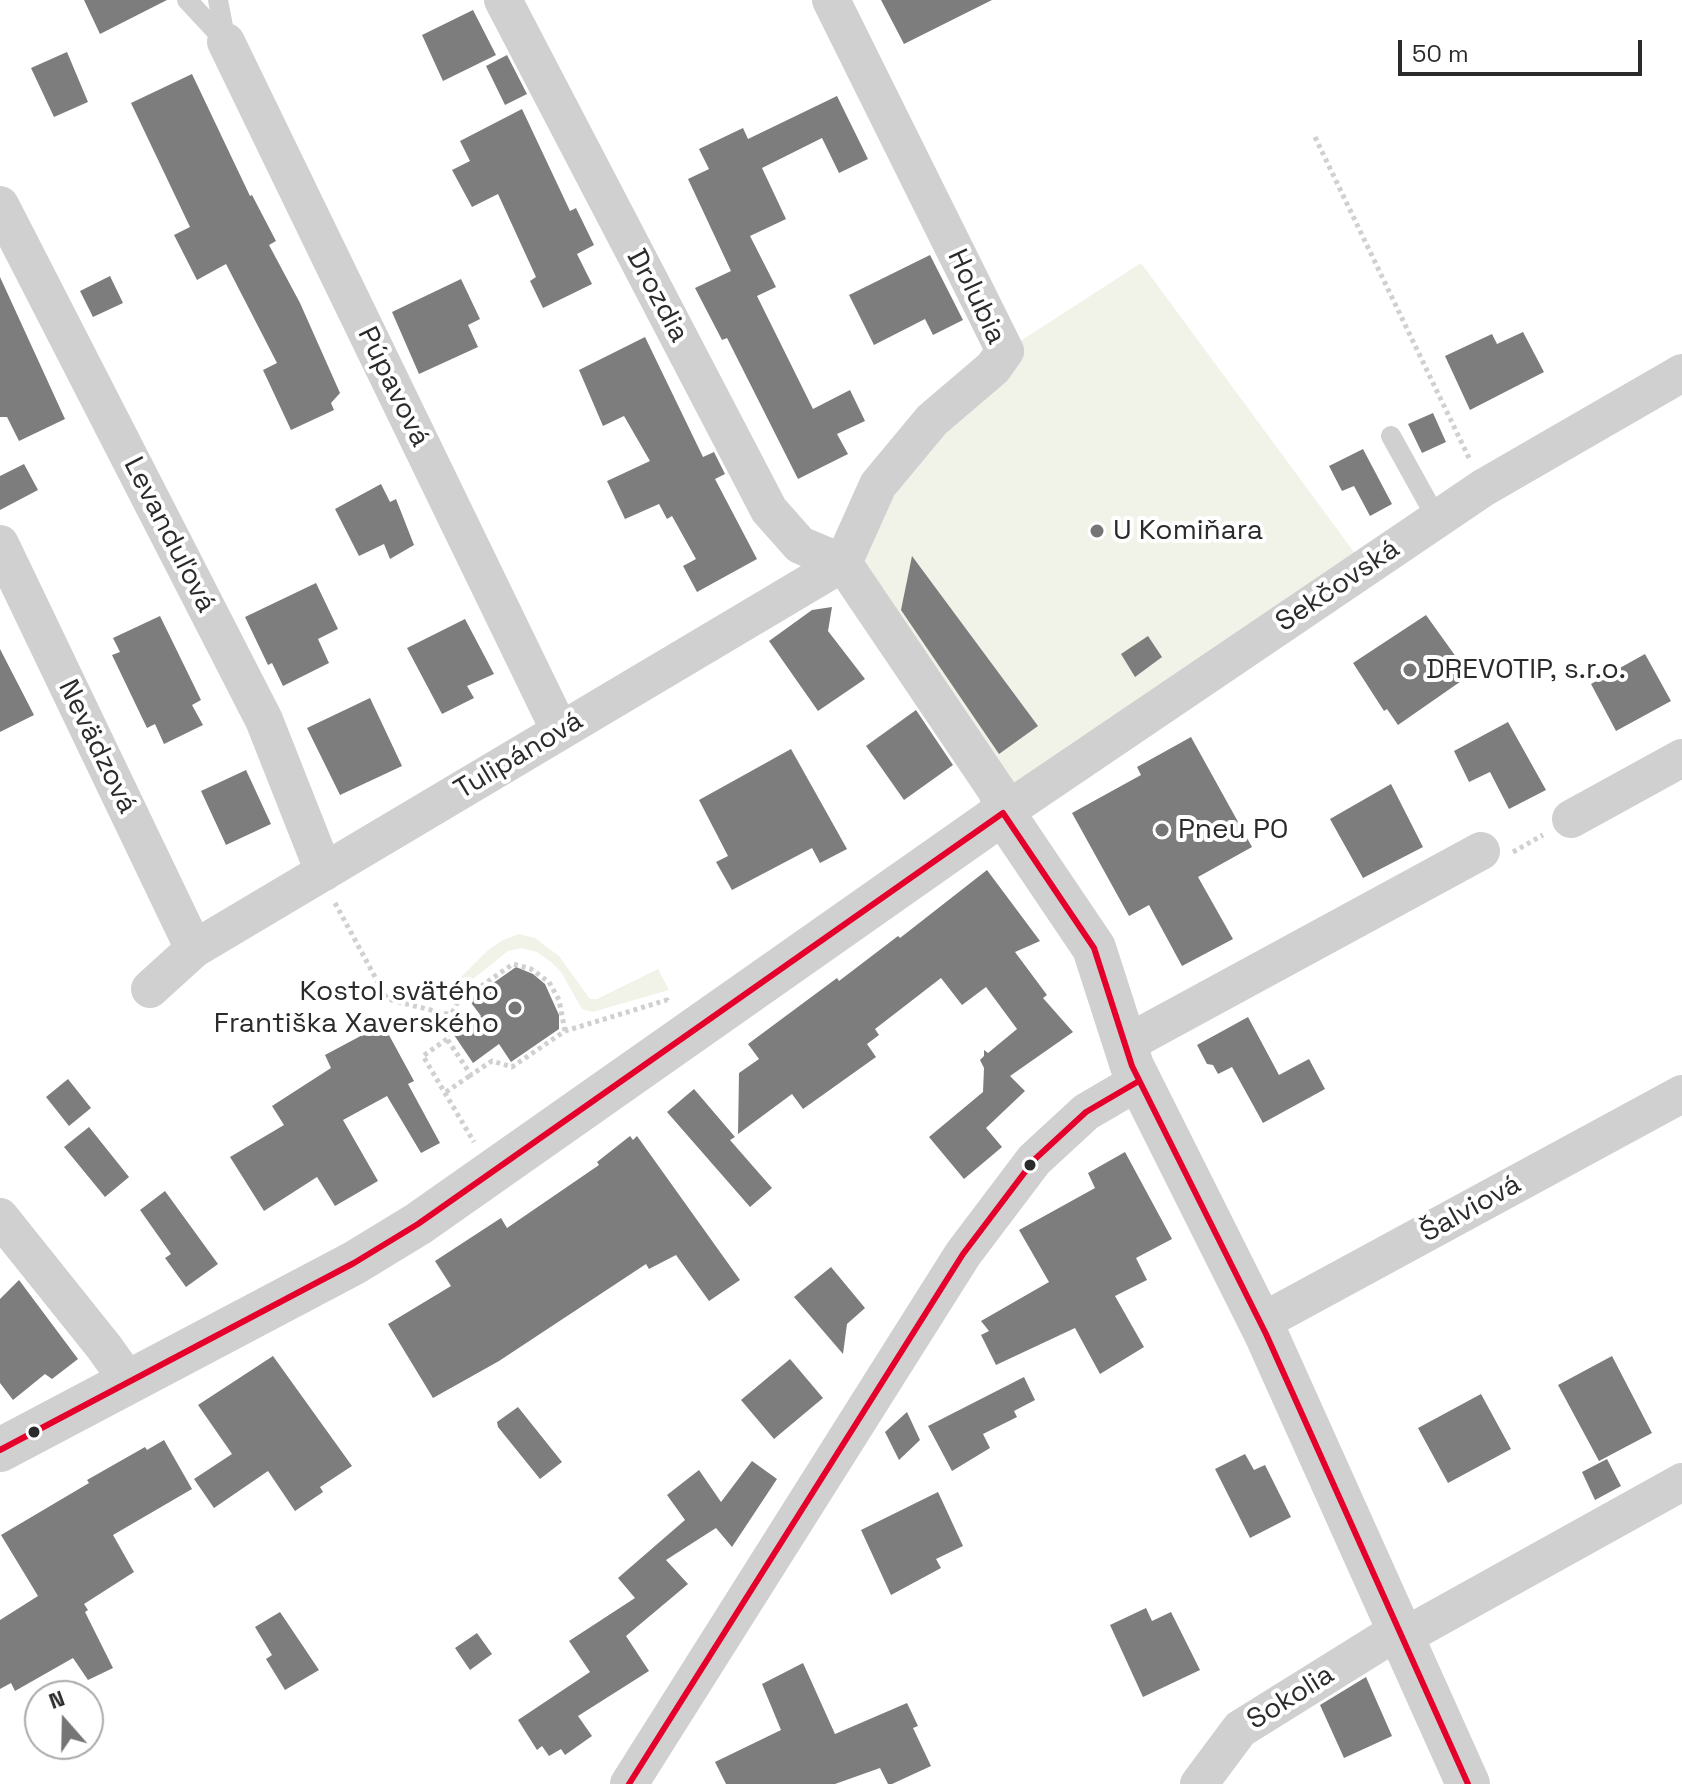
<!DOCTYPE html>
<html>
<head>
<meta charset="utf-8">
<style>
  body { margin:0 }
  #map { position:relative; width:1682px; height:1784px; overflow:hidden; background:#fff; font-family:"Space Grotesk",sans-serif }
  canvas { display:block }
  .north { position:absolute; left:24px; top:1680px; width:80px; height:80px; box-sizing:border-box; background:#fff; border:2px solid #aaa; border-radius:50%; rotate:340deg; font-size:22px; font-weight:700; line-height:32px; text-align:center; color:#2b2b2b }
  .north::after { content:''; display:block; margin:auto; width:28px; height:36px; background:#757575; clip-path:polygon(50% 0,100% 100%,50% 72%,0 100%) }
  .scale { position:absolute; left:1398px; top:40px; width:244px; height:36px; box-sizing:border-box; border:4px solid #2b2b2b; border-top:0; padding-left:10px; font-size:24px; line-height:28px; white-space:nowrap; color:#2b2b2b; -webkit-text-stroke:6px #fff; paint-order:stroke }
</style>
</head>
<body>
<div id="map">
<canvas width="1682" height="1784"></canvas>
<div class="north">N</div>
<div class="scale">50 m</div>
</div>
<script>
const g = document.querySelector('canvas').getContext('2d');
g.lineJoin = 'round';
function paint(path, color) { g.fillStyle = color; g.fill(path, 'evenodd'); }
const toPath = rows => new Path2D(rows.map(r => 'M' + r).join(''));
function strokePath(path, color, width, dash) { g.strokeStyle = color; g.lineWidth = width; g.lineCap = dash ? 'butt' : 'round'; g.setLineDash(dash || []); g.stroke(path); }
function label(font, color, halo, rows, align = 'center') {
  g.font = font + ' "Space Grotesk",sans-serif'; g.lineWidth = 8; g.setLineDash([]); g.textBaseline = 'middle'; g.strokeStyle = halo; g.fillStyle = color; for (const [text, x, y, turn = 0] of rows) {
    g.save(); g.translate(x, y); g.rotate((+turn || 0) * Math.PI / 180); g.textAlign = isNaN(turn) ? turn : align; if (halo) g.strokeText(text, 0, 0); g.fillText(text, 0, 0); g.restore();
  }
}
const green = toPath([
  [1141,263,1365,567,1003,813,843,563,878,485,1005,351],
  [519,934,535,938,559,956,590,999,597,999,658,969,669,990,593,1012,582,1009,561,972,551,962,537,952,521,948,508,951,458,991,453,985,487,951,501,941]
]);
const building = toPath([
  [84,0,167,0,100,34],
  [881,0,992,0,904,44],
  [473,10,496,55,443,81,422,35],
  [67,52,88,102,54,117,31,68],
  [507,55,527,94,505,105,486,66],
  [192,74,250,196,252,195,276,241,269,245,300,303,340,393,331,403,334,410,291,430,263,370,277,363,226,264,197,280,174,235,190,227,131,103],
  [837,96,868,159,839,173,822,138,762,168,786,219,750,236,776,287,757,296,813,409,850,390,865,421,837,434,848,454,798,479,727,338,722,340,695,288,731,271,688,179,709,169,699,149,743,128,748,139],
  [522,109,570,211,576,208,594,245,577,254,592,284,543,308,530,281,536,277,498,194,472,207,452,170,470,161,460,141],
  [930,255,963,320,933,335,925,319,874,345,849,295],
  [110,276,123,303,93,317,80,291],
  [0,277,65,419,19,441,7,417,0,417],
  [461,279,480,319,468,325,478,347,419,374,392,312],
  [1523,332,1544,372,1470,410,1445,356,1492,334,1497,344],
  [645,337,703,457,714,452,725,474,715,479,757,559,697,592,683,566,696,559,672,516,667,519,659,504,625,519,607,481,650,461,624,416,603,426,579,370],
  [1433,413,1446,442,1422,453,1408,424],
  [1363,449,1392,504,1370,516,1354,486,1342,491,1329,466],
  [24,464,38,490,0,510,0,476],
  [381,484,390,502,396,499,414,545,390,559,384,544,359,556,335,509],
  [912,556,1038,726,999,754,901,610],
  [316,583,338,629,318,639,329,663,283,686,272,663,268,665,245,617],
  [832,607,828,631,865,679,818,711,769,641,812,610],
  [1426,615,1459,661,1456,663,1467,677,1398,725,1387,709,1384,711,1353,663],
  [160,616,201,700,192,705,203,725,164,744,155,724,147,728,112,655,120,652,113,638],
  [465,619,494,674,467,686,474,698,442,714,407,648],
  [1148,636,1162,657,1135,677,1121,654],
  [0,649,34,715,0,732],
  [1645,654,1671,701,1616,731,1591,684],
  [370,698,402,766,340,795,307,728],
  [916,710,953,765,904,800,866,746],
  [1508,722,1546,790,1509,809,1490,772,1469,782,1454,751],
  [1191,737,1252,847,1198,877,1233,939,1182,966,1149,905,1129,916,1072,813,1141,775,1137,767],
  [791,749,847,849,820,863,812,848,732,890,716,862,728,856,699,800],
  [246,770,271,824,226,845,201,791],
  [1391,784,1423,847,1363,878,1330,819],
  [987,870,1040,941,1015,952,1047,995,1043,998,1073,1032,1010,1076,1025,1091,986,1128,1002,1147,964,1179,929,1137,983,1092,984,1068,980,1060,984,1056,984,1050,988,1053,1017,1029,986,987,962,1005,941,978,875,1029,879,1035,867,1044,876,1057,803,1109,792,1094,738,1134,739,1073,759,1059,748,1044,837,978,839,981,898,936,900,938],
  [516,967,533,974,545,984,559,1015,559,1029,511,1062,499,1044,473,1063,454,1035,481,1016,469,1000],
  [1248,1017,1279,1075,1309,1059,1325,1089,1263,1123,1232,1067,1218,1074,1213,1065,1207,1064,1197,1045],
  [383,1024,414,1081,408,1084,440,1143,421,1153,387,1096,343,1120,378,1181,335,1206,317,1177,264,1211,230,1157,284,1125,272,1106,331,1068,325,1055],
  [68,1079,91,1108,69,1126,46,1097],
  [694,1089,735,1137,730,1140,772,1188,750,1207,667,1112],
  [89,1127,129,1177,105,1197,64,1147],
  [630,1136,633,1140,637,1136,740,1280,709,1301,676,1255,649,1269,646,1264,499,1361,433,1398,388,1324,451,1286,435,1261,501,1218,507,1228,599,1165,597,1162],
  [1125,1152,1172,1239,1136,1258,1147,1280,1115,1296,1144,1347,1100,1374,1075,1328,996,1365,981,1335,989,1331,981,1321,1049,1282,1019,1230,1095,1188,1088,1173],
  [165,1191,218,1264,186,1287,165,1258,171,1254,140,1210],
  [831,1267,865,1308,847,1324,843,1354,794,1297],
  [19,1280,78,1359,52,1379,45,1374,13,1400,0,1383,0,1299],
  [273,1356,352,1466,320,1487,323,1492,295,1511,268,1471,214,1508,194,1479,232,1454,198,1405],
  [1612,1356,1652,1433,1599,1461,1558,1385],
  [790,1359,823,1398,774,1439,741,1400],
  [1024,1377,1035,1400,1014,1411,1017,1417,983,1434,990,1448,952,1471,928,1426],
  [1481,1394,1511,1449,1448,1483,1418,1428],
  [518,1407,562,1462,540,1479,498,1427,497,1422],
  [907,1412,920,1440,899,1460,885,1432],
  [164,1440,192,1489,113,1535,134,1572,84,1604,88,1610,85,1612,113,1668,88,1680,73,1658,15,1691,11,1683,0,1689,0,1620,38,1596,1,1535,89,1483,87,1480,145,1447,147,1450],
  [1245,1454,1254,1470,1265,1465,1291,1517,1250,1538,1215,1469],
  [1607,1459,1621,1486,1595,1500,1582,1472],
  [752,1461,777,1479,732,1547,716,1528,666,1560,688,1584,626,1636,649,1671,578,1716,592,1736,565,1755,561,1749,549,1756,542,1746,537,1750,518,1720,590,1672,569,1641,635,1598,618,1578,685,1520,667,1495,699,1470,721,1502],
  [938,1492,963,1546,936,1559,941,1568,891,1595,861,1530],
  [1146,1608,1152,1621,1171,1612,1200,1670,1143,1697,1110,1625],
  [280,1612,319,1670,285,1690,266,1659,272,1655,255,1627],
  [477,1633,492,1654,470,1670,455,1648],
  [803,1663,835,1734,907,1703,918,1726,913,1728,931,1766,892,1784,888,1784,880,1768,835,1784,726,1784,715,1762,781,1730,762,1684],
  [1366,1677,1392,1736,1344,1758,1320,1705]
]);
const path = toPath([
  [1315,137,1469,458],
  [1513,852,1543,835],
  [335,903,387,999,451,1015],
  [565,1031,559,1000,549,982,531,969,513,964,457,1003,451,1015,447,1039,471,1075,492,1061,512,1067,565,1031,667,1000,668,1002],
  [447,1039,423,1056,474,1142],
  [446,1092,471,1075]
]);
const service = toPath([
  [187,0,226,42],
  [218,0,226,42],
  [1391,436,1437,519]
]);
const minor = toPath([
  [503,0,769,510,800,545,843,563],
  [831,0,1005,351,993,368,932,420,878,485,843,563],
  [226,42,560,731],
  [0,205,264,720,324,872],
  [0,544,194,949],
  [843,563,997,791,1003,813,1483,488,1682,373],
  [1571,819,1682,758],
  [150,989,194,949,843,563],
  [1124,1045,1481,851],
  [0,1217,104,1347,129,1382],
  [1260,1323,1682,1094],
  [1403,1637,1682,1482],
  [629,1784,963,1254,1034,1160,1086,1112,1139,1081],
  [1199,1784,1240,1729,1399,1630]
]);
const tertiary = toPath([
  [0,1450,354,1263,418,1224,1003,813,1094,948,1132,1066,1266,1334,1468,1784]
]);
const bus1 = toPath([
  [0,1450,354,1263,418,1224,1003,813,1094,948,1132,1066,1266,1334,1468,1784],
  [629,1784,963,1254,1034,1160,1086,1112,1139,1081]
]);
const markers = [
  [1097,531,8,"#757575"],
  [1410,670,8,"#757575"],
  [1162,830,8,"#757575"],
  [515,1008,8,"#757575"],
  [1030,1165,7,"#2b2b2b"],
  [34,1432,7,"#2b2b2b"]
];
const streetNames = [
  ["Drozdia",657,296,62],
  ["Holubia",976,297,65],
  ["Púpavová",393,387,64],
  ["Levanduľová",169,535,63],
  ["Sekčovská",1338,586,-34],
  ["Nevädzová",97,747,64],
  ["Tulipánová",519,756,-31],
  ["Šalviová",1471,1209,-29],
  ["Sokolia",1291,1698,-32]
];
const poiNames = [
  ["U Komiňara",1113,531],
  ["DREVOTIP, s.r.o.",1426,670],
  ["Pneu PO",1178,830],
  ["Kostol svätého",499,992,"right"],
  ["Františka Xaverského",499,1024,"right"]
];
paint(green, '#f1f3e9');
paint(building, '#7d7d7d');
strokePath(path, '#d0d0d0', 5, [4, 4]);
strokePath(service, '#d0d0d0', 20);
strokePath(minor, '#d0d0d0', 38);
strokePath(tertiary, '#d0d0d0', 44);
strokePath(bus1, '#e4002b', 6);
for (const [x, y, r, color] of markers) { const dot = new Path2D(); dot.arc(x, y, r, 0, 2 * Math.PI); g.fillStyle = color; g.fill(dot); strokePath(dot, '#fff', 3); }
label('28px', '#2b2b2b', '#fff', streetNames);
label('28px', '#2b2b2b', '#fff', poiNames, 'left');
</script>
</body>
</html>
